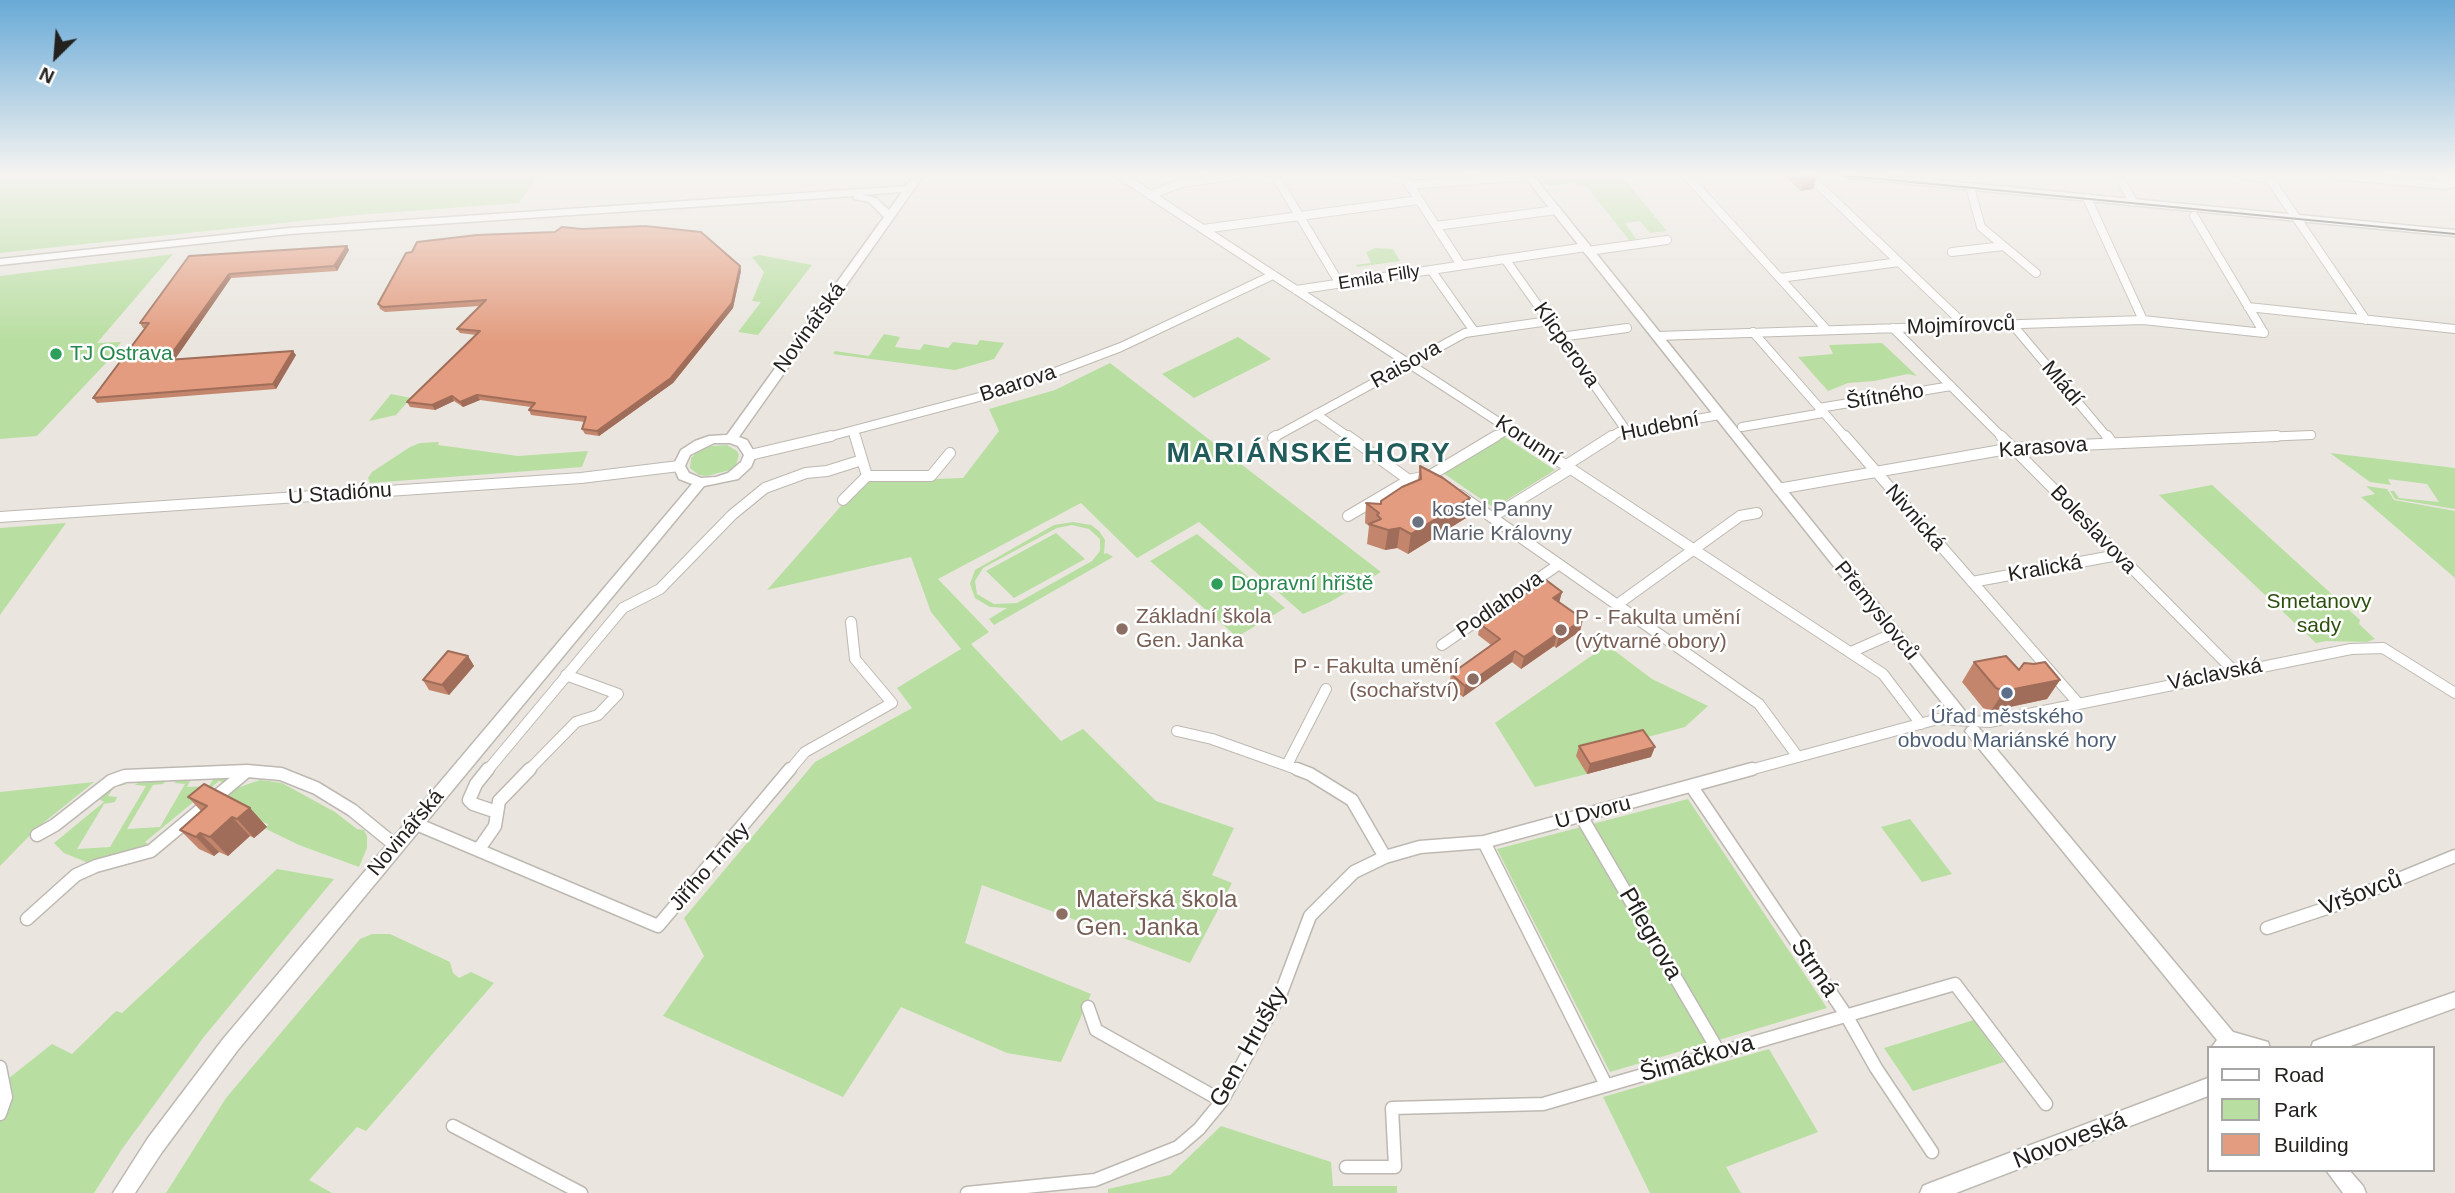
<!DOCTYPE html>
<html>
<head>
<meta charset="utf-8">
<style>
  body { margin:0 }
  #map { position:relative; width:2455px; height:1193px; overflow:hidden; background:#eae6df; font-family:Arial,sans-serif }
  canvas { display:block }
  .legend { position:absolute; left:2207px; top:1046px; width:228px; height:126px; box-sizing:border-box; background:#fff; border:2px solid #a7a6a5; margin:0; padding:9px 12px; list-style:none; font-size:21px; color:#22211e }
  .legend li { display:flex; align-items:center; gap:14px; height:35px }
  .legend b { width:35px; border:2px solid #a7a6a5 }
  .north { position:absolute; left:21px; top:21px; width:70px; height:70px; -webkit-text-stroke:5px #fff; paint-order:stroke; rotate:205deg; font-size:19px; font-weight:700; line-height:28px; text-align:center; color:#22211e }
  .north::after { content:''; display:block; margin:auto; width:24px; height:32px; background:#22211e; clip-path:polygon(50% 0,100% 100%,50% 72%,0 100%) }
</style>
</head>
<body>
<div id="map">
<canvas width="2455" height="1193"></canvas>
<ul class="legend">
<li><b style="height:9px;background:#fff"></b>Road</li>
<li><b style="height:19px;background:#b8dea1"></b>Park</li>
<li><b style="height:19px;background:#e39c7f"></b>Building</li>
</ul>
<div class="north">N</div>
</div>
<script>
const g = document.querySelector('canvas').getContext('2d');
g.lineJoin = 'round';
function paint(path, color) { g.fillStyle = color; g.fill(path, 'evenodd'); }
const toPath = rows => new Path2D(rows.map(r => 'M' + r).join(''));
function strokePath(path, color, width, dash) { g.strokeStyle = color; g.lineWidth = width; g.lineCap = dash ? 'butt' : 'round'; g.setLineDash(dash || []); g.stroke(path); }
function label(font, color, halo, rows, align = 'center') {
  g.font = font + ' Arial,sans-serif'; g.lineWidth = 5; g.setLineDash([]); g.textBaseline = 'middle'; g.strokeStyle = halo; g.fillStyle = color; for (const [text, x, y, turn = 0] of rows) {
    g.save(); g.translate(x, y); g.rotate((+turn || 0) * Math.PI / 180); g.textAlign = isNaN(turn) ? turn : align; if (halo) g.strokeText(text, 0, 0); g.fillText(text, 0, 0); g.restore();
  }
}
const green = toPath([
  [0,175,539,175,519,203,357,215,0,253],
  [1538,175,1621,175,1667,231,1650,233,1640,221,1625,223,1636,239,1629,240,1587,187,1579,188,1574,183,1547,186],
  [1375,248,1393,249,1400,261,1357,267,1356,265,1371,263,1366,252],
  [173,254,97,343,121,342,105,364,37,436,0,439,0,276],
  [760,255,812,265,758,335,738,332,761,302,752,301,764,272,752,257],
  [884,334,900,337,895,347,920,350,924,344,948,348,953,342,977,345,980,340,1004,343,994,359,955,370,833,354,835,351,869,356],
  [1238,337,1271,359,1194,398,1162,374],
  [1882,343,1917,376,1908,374,1874,381,1848,383,1828,391,1798,357,1833,354,1829,345],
  [1110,363,1381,572,1330,602,1303,614,1199,522,1137,558,1081,503,938,579,989,632,971,644,1061,741,1083,729,1156,801,1234,828,1212,875,1232,883,1190,963,982,885,965,943,1091,994,1061,1062,1007,1053,901,1007,843,1097,663,1016,704,956,684,918,815,762,912,708,897,688,961,649,931,612,911,557,767,590,841,506,853,482,963,478,999,431,989,409,1055,390],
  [391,394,411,398,396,415,369,421],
  [1503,436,1555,470,1494,508,1443,473],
  [439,442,438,445,518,456,588,451,582,467,370,483,368,478,372,472,410,447,420,443],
  [727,445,737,451,739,455,736,465,730,470,707,476,699,475,690,468,691,458,696,453,711,446],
  [2330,453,2455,468,2455,509,2395,499,2390,491,2394,491,2399,498,2439,502,2427,484,2388,479,2391,485,2370,482],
  [2212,485,2360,620,2359,624,2375,639,2367,642,2326,641,2316,643,2159,495],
  [2366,486,2387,489,2394,500,2455,511,2455,578,2361,497,2375,494],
  [1073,522,1091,525,1099,531,1105,540,1104,554,1107,553,1113,557,994,625,989,619,1007,608,990,607,975,598,970,584,975,570,1054,525],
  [1072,525,1089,529,1100,539,1100,551,1092,561,1017,603,994,604,977,594,975,581,983,568,1057,528],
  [66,523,0,615,0,528],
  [1056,533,1085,559,1014,598,986,571],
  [1197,534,1285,608,1237,637,1150,561],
  [1607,645,1652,679,1708,706,1685,727,1577,756,1587,774,1535,787,1495,723],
  [216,775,231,777,226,784,219,781,145,842,151,846,91,864,64,853,54,843,104,802,97,798,116,784,128,784,114,787,108,796,117,797,115,802,104,804,77,849,110,847,146,786,135,785,140,781,165,779,166,781,163,784,153,785,127,829,160,827,185,784,174,783,180,778,192,777,187,787,209,786],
  [260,780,282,783,335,812,357,829,364,830,367,836,367,848,359,867,299,845,266,829,268,824,217,804,234,789],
  [94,782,37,828,0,866,0,792],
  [1688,799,1827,1008,1610,1072,1497,849],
  [1910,819,1952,874,1922,882,1881,827],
  [277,869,334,879,203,1038,122,1149,94,1193,0,1193,0,1114,4,1082,52,1044,72,1054,116,1011,122,1013],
  [372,934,390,934,450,962,453,973,459,978,471,972,494,983,366,1131,357,1127,309,1180,332,1193,166,1193,226,1098,360,939],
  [1974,1020,2004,1062,1913,1091,1884,1048],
  [1769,1049,1818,1132,1726,1167,1741,1193,1650,1193,1603,1097],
  [1221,1126,1331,1162,1333,1186,1397,1186,1397,1193,1108,1193,1108,1189,1170,1175]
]);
const streetFar2 = toPath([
  [1120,175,1523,438],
  [1275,175,1340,284],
  [1403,175,1461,265],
  [1686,175,1827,330],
  [1808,175,1964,324],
  [2118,175,2133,202],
  [2243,175,2269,178],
  [2267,175,2366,320],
  [2333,175,2445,185,2455,183],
  [2436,175,2455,182],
  [1409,185,1529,176],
  [1970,187,1981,227,2036,273],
  [1150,195,1181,183,1240,175],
  [2087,198,2143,320],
  [2194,216,2264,333],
  [1436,226,1556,210],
  [1203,229,1419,200],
  [1588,251,1667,240],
  [1952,252,2003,246],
  [1505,259,1626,430],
  [1431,270,1474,331],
  [1780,278,1899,262],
  [1296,290,1586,247],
  [2248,307,2455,329],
  [2012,324,2108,438],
  [1893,328,2003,438],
  [1753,332,1846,438],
  [1657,336,2143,320,2264,333],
  [1560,337,1627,328],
  [1819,408,1951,386],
  [1316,414,1350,438],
  [1742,427,1823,413],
  [853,431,855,438],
  [824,438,1013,388,1121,347,1273,275],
  [1273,438,1465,333,1549,321],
  [1493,438,1509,429],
  [1609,438,1619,432,1720,415],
  [2237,438,2311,435]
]);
const streetFar1 = toPath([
  [855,436,867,476,931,476,950,453],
  [1348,436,1409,480],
  [1521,436,1883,674,1921,724],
  [1845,436,2078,703],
  [2001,436,2234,671],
  [2107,436,2112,443],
  [1273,438,1276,436],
  [750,455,831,436],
  [1565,466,1612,436],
  [1778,489,2013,448,2277,436],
  [1460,495,1759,704,1798,757],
  [843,500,867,476],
  [1348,516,1409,480,1431,475,1496,436],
  [0,517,581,478,679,466],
  [1492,517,1570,469],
  [1972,582,2118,555],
  [1618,604,1740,516,1757,513],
  [1442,645,1558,565],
  [1851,652,1894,633],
  [1177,731,1212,739,1302,771],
  [1287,765,1326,689],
  [487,771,623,608,660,589,732,515,765,488,806,473,827,471,862,460],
  [528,771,576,722,598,715,618,694,566,675],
  [789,771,805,752,892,703,855,659,851,622],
  [1746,771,1938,719,1989,722,2351,649,2383,648,2455,693]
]);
const street = toPath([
  [488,769,476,784,469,800,473,804,497,812],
  [1297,769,1310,774,1352,800,1385,857],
  [1692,787,1846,1015,1876,1068,1932,1152],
  [1581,816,1719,1052],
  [414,823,658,926,790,769],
  [37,835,55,825,111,781,125,776,247,771],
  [1484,842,1606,1085],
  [479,849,495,826,499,801,530,769],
  [27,919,76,875,96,866,151,851,247,771,281,774,316,788,352,810,395,845],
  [2267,928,2333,906,2455,856],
  [1088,1007,1096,1030,1222,1101],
  [0,1067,6,1097,0,1114],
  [453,1126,581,1193],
  [1346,1167,1395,1167,1392,1108,1543,1104,1955,984,2046,1104],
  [967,1193,1095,1180,1178,1147,1199,1129,1222,1101,1281,993,1310,916,1354,872,1385,857,1420,847,1484,842,1752,769]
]);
const secondary = toPath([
  [914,175,924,175,739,437,747,440,756,455,751,467,738,479,704,486,237,1051,162,1152,135,1193,113,1193,148,1138,223,1039,692,484,679,479,673,466,681,450,695,441,709,436,727,435,884,217,869,202,854,199,854,196,289,234,0,265,0,259,289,228,906,186,914,175],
  [902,192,889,210,876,198,863,195,902,192],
  [714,443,730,443,738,446,744,455,741,462,728,473,716,477,701,478,689,473,685,466,690,455,714,443],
  [1523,175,1533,175,1969,716,1972,720,1969,724,1959,724,1523,175],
  [1843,175,1883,175,2455,230,2455,236,1848,178,1843,175],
  [1973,725,1978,727,2233,1032,2268,1042,2270,1048,2211,1048,2217,1040,1968,735,1965,731,1968,727,1973,725],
  [2455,992,2455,1008,2345,1048,2311,1048,2313,1042,2320,1039,2455,992],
  [2208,1078,2208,1096,1956,1193,1920,1193,1923,1186,1930,1183,2208,1078],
  [2326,1170,2349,1170,2363,1186,2366,1193,2343,1193,2326,1170]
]);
const tram = toPath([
  [1838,175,2455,234]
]);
const wall = toPath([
  [1784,175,1818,175,1813,189,1801,191],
  [347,246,349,250,337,271,231,278,175,359,296,355,276,389,97,403,93,398,145,328,143,328,140,323,189,256],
  [740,266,741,271,733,308,673,383,599,436,585,434,582,429,585,422,531,415,529,410,531,407,480,400,463,407,454,401,435,410,410,407,407,402,476,335,460,333,457,329,480,306,385,312,380,309,378,304],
  [1420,466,1466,518,1408,554,1397,548,1385,550,1367,544,1369,526,1365,523,1366,503,1381,504,1418,480],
  [1562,592,1559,602,1583,619,1580,631,1556,648,1554,646,1521,669,1512,662,1463,697,1449,686,1451,674,1491,645,1478,635,1480,624],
  [468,656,474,666,449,695,429,690,423,680],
  [1974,662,2019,670,2060,680,2047,699,1991,711,1983,708,1962,682],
  [1579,746,1651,757,1587,774,1576,756],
  [188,797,250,808,267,827,254,838,250,836,228,856,219,852,214,856,199,849,180,830,201,811]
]);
const shadedWall = toPath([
  [1806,175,1818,175,1813,189,1801,191],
  [347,246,349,250,337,271,334,266],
  [740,266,741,271,733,308,673,383,599,436,597,431],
  [229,274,231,278,171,365,167,360],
  [293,351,296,355,276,389,273,384],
  [477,395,480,400,463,407,460,402],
  [452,396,454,401,435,410,432,405],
  [1470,498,1466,518,1408,554,1411,534],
  [1400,528,1397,548,1385,550,1388,530],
  [1562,592,1559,603,1553,598],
  [1583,619,1580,631,1556,648,1559,636],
  [1557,634,1554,646,1521,669,1524,657],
  [1515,651,1512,662,1463,697,1465,686],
  [468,656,474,666,449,695,442,685],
  [2060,680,2047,699,1991,711,2004,691],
  [1655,747,1651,757,1587,774,1590,764],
  [250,808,267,827,254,838,237,819],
  [232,817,250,836,228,856,210,837],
  [200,833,219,852,214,856,196,837]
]);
const building = toPath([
  [645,226,701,232,740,266,732,303,671,378,597,431,582,429,586,417,529,410,535,403,477,395,460,402,452,396,432,405,407,402,480,331,457,329,486,300,383,307,378,304,406,253,412,252,417,242,477,235,555,232,562,227,582,229,645,226],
  [347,246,334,266,229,274,167,360,293,351,273,384,93,398,149,323,140,323,189,256,347,246],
  [1420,466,1443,478,1470,498,1411,534,1400,528,1388,530,1369,524,1381,519,1377,515,1379,513,1366,503,1381,504,1381,501,1402,487,1421,479,1420,466],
  [1546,580,1562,592,1553,598,1583,619,1559,636,1557,634,1524,657,1515,651,1465,686,1451,674,1500,639,1480,624,1546,580],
  [448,651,468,656,442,685,423,680,448,651],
  [2006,656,2019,670,2024,663,2034,664,2045,662,2060,680,2004,691,1996,688,1974,662,2006,656],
  [1643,730,1655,747,1590,764,1579,746,1643,730],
  [204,784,250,808,237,819,232,817,210,837,200,833,196,837,180,830,207,806,188,797,204,784]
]);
const markers = [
  [56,354,7,"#2e9e5b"],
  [1418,522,7,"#6b7280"],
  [1217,584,7,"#2e9e5b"],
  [1122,629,7,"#8d6e63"],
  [1561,630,7,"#8d6e63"],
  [1473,679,7,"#8d6e63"],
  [2007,693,7,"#5c6f8a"],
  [1062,914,7,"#8d6e63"]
];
const farStreetnames = [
  ["Emila Filly",1379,278,-9]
];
const streetNames = [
  ["Mojmírovců",1961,326,-2],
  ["Novinářská",810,328,-54],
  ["Klicperova",1566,345,55],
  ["Raisova",1406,365,-29],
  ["Baarova",1018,384,-18],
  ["Mládí",2062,384,50],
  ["Štítného",1885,397,-9],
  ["Hudební",1660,427,-11],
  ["Korunní",1528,441,33],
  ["Karasova",2043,448,-4],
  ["U Stadiónu",340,494,-4],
  ["Nivnická",1915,518,49],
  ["Boleslavova",2093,530,46],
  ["Kralická",2045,569,-10],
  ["Podlahova",1500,605,-35],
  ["Přemyslovců",1876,611,51],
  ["Václavská",2215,675,-11],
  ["U Dvoru",1593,813,-15],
  ["Novinářská",406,833,-50],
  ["Jiřího Trnky",710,867,-49]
];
const leisureNames = [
  ["TJ Ostrava",70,354],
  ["Dopravní hřiště",1231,584]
];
const worshipNames = [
  ["kostel Panny",1432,510],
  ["Marie Královny",1432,534]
];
const parkNames = [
  ["Smetanovy",2319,602],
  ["sady",2319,626]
];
const educationNames = [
  ["Základní škola",1136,617],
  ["Gen. Janka",1136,641],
  ["P - Fakulta umění",1575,618],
  ["(výtvarné obory)",1575,642],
  ["P - Fakulta umění",1459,667,"right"],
  ["(sochařství)",1459,691,"right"]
];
const serviceNames = [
  ["Úřad městského",2007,717],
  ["obvodu Mariánské hory",2007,741]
];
const nearStreetnames = [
  ["Vršovců",2361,894,-21],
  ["Pflegrova",1650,934,60],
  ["Strmá",1814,968,56],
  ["Gen. Hrušky",1249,1047,-61],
  ["Šimáčkova",1697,1059,-16],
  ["Novoveská",2070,1141,-21]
];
const nearEducationnames = [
  ["Mateřská škola",1076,900],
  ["Gen. Janka",1076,928]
];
const districtNames = [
  ["MARIÁNSKÉ HORY",1309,454]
];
paint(green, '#b8dea1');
strokePath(streetFar2, '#bdb9b2', 10);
strokePath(streetFar1, '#bdb9b2', 12);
strokePath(street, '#bdb9b2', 15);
strokePath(secondary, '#bdb9b2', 3);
strokePath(streetFar2, '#fff', 8);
strokePath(streetFar1, '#fff', 10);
strokePath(street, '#fff', 12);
paint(secondary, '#fff');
strokePath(tram, '#4c4b47', 2);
paint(wall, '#c3866d');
paint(shadedWall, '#9f6d59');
paint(building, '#e39c7f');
strokePath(building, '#9f6d59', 2);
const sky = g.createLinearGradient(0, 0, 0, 342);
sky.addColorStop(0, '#69aad7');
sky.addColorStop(0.51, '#f6f4f1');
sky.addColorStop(1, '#f6f4f100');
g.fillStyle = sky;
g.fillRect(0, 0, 2455, 342);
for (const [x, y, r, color] of markers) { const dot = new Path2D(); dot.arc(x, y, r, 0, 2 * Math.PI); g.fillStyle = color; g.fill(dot); strokePath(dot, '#fff', 2.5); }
label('18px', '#22211e', '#fff', farStreetnames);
label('21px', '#22211e', '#fff', streetNames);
label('21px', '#27864d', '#fff', leisureNames, 'left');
label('21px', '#5b616d', '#fff', worshipNames, 'left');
label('21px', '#2d500f', '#fff', parkNames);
label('21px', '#785e54', '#fff', educationNames, 'left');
label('21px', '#4e5e75', '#fff', serviceNames);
label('24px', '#22211e', '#fff', nearStreetnames);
label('24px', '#785e54', '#fff', nearEducationnames, 'left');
g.letterSpacing = '2px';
label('bold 28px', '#215c5a', '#fff', districtNames);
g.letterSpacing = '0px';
</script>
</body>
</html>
